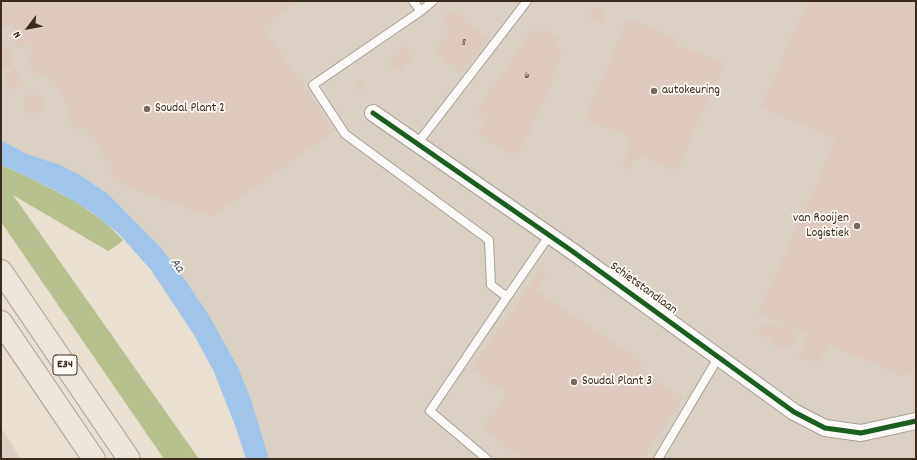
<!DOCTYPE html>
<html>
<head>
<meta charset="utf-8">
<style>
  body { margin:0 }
  #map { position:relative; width:917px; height:460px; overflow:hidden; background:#eae0d2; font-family:Dekko,sans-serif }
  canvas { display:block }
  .frame { position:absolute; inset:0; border:2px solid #3b2a1e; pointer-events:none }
  .north { position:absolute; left:8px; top:8px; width:40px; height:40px; -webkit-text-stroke:3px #fdfcf7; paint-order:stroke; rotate:238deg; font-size:11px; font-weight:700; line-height:16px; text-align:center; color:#3b2a1e }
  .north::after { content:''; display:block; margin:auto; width:14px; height:18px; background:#3b2a1e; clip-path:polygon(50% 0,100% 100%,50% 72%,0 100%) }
</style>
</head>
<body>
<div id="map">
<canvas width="917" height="460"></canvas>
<div class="frame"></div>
<div class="north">N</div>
</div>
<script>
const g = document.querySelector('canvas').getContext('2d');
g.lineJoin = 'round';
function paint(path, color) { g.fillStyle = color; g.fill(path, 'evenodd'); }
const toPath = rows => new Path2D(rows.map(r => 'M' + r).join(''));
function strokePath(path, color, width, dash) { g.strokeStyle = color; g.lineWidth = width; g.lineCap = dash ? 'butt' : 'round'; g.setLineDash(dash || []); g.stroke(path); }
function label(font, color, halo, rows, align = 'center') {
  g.font = font + ' Dekko,sans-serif'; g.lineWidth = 3.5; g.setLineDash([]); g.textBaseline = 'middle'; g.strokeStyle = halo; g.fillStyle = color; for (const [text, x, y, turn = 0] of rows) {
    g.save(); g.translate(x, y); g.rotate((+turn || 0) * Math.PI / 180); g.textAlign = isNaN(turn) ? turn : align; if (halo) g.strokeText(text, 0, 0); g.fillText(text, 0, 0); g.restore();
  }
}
const industrial = toPath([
  [1,1,916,1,916,459,269,459,251,399,238,367,207,312,177,268,161,248,108,194,80,175,60,165,27,154,1,140],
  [1,427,21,459,1,459]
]);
const forest = toPath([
  [1,165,22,174,75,201,106,223,123,240,119,244,108,251,13,195,199,459,164,459,1,222]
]);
const water = toPath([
  [1,140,27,154,60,165,80,175,108,194,161,248,177,268,207,312,238,367,251,399,269,459,246,459,236,428,214,372,194,335,151,270,118,233,90,211,62,194,22,174,1,165]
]);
const building = toPath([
  [1,1,299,1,262,27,335,131,212,216,128,187,123,180,117,184,109,173,115,169,85,126,78,130,64,111,71,107,48,74,41,79,27,59,34,54,26,43,20,48,12,38,19,33,12,23,5,28,1,22,1,15,4,12,1,8],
  [808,1,916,1,916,372,901,376,872,361,871,363,828,343,818,364,799,356,809,335,759,313,836,140,761,107],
  [594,7,606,12,601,24,589,19],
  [452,10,488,39,462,72,451,64,447,64,443,61,442,57,436,51,452,31,442,22],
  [629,19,678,40,676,45,686,50,687,48,724,64,676,171,640,155,637,160,633,158,628,170,623,167,628,156,624,155,632,138,585,118],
  [534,29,542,34,545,30,558,39,555,44,562,49,544,103,529,123,534,125,532,131,513,157,478,132,486,119,476,112],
  [1,46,5,47,11,51,13,59,11,66,4,70,1,70],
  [403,47,413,56,400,72,390,64],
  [14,69,24,83,14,90,4,76],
  [361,80,366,83,361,90,356,87],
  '24 104a10 10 0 1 1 20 0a10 10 0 1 1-20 0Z',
  [542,270,547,274,536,290,638,360,637,361,643,365,640,369,683,399,641,459,525,459,483,429,508,394,472,368],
  [763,323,777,328,785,327,790,329,794,337,794,342,791,346,786,349,780,349,774,345,771,339,758,334]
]);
const service = toPath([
  [413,1,421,11,313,85,345,134,489,240,491,285,507,297,549,236],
  [421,11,433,1],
  [417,144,527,1],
  [487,459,430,411,507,297],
  [658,459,718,358]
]);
const minor = toPath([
  [373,113,572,251,794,412,825,428,861,433,916,421]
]);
const motorway = toPath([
  [1,271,129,459],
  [1,322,94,459]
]);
const cycleway = toPath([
  [373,113,572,251,794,412,825,428,861,433,916,421]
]);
const markers = [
  [654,91,4,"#786a5d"],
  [147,109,4,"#786a5d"],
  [857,226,4,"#786a5d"],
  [574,382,4,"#786a5d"]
];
const numberNames = [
  ["8",464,43],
  ["6",527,76]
];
const shields = [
  [65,365,24]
];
const shieldNames = [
  ["E34",65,365]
];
const poiNames = [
  ["autokeuring",662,91],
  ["Soudal Plant 2",155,109],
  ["van Rooijen",849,219,"right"],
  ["Logistiek",849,234,"right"],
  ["Soudal Plant 3",582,382]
];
const streetNames = [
  ["Schietstandlaan",643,289,36]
];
const waterNames = [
  ["Aa",176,266,54]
];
paint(industrial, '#dbd0c4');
paint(forest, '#b6c08f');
paint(water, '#a0c5e8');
paint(building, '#decabe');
strokePath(service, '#a79f96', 10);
strokePath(minor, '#a79f96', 18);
strokePath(motorway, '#a79f96', 24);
strokePath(service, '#fcfaf8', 8);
strokePath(minor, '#fcfaf8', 16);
strokePath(motorway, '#ede4dc', 22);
strokePath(cycleway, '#1b5e20', 5);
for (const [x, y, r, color] of markers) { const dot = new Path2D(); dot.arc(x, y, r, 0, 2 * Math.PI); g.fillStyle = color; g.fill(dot); strokePath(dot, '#fdfcf7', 1.5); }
label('11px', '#645246', null, numberNames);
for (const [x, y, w] of shields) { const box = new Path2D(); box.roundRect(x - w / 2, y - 10, w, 20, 3); g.fillStyle = '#fdfcf7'; g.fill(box); strokePath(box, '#3b2a1e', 1); }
label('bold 12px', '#3b2a1e', null, shieldNames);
label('13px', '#3b2a1e', '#fdfcf7', poiNames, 'left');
label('13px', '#3b2a1e', '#fdfcf7', streetNames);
label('italic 14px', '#535c68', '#fdfcf7', waterNames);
</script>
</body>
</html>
